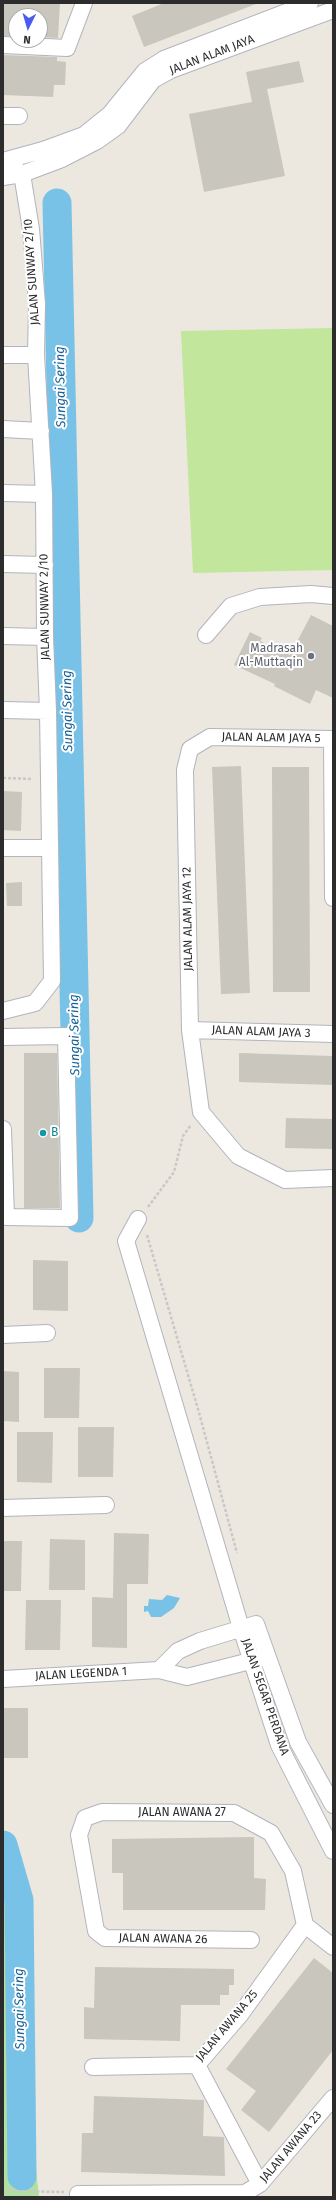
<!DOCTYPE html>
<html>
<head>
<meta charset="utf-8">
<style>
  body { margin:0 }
  #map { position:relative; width:336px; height:2200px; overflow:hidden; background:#ece8df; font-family:"Fira Sans",sans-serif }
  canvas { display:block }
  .frame { position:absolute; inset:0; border:4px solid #2c2c2c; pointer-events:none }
  .north { position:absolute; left:8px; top:8px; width:40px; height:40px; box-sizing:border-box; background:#fff; border:1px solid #ababab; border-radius:50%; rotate:185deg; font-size:11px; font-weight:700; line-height:16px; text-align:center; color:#2c2c2c }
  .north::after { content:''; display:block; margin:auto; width:14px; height:18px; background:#4a5cef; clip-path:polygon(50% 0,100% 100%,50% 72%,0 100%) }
</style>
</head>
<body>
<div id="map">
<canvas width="336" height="2200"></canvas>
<div class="frame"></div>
<div class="north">N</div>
</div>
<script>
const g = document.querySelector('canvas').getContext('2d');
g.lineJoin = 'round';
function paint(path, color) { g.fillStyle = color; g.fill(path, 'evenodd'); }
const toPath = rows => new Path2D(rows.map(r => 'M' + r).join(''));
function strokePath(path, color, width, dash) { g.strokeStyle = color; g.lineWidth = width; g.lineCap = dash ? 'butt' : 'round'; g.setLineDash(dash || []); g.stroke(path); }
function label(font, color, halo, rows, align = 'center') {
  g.font = font + ' "Fira Sans",sans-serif'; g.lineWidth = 4; g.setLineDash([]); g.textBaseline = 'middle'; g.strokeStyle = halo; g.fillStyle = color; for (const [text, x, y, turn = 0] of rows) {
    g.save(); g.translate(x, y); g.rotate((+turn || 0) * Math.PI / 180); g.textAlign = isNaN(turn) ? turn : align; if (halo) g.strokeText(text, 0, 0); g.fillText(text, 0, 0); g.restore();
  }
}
const green = toPath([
  [3,1886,7,1896,39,2197,3,2197]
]);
const pitch = toPath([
  [333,328,333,570,193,573,181,331]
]);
const water = toPath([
  [167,1595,180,1598,174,1608,161,1617,151,1617,148,1611,144,1612,144,1606,148,1606,149,1599,162,1600]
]);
const river = toPath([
  [57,203,79,1218],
  [3,1845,19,1900,22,2176]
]);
const building = toPath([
  [3,3,60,3,58,38,40,37,40,16,16,16,16,36,3,36],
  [164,3,256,3,256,4,144,47,132,16],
  [3,55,57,57,57,61,66,62,65,85,54,85,53,97,3,95],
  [299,61,304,82,267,89,285,176,204,192,189,114,252,102,246,72],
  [311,615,333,626,333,698,316,690,310,704,274,686,275,684,234,665,250,632,262,638,260,641,290,655],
  [241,766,250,993,221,994,212,767],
  [272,767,309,767,310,992,273,992],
  [3,791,22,792,21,831,3,830],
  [22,882,22,906,7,906,6,883],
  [24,1053,57,1053,60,1208,24,1208],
  [239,1053,333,1056,333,1085,239,1082],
  [286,1118,333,1119,333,1149,285,1148],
  [33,1260,68,1261,68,1311,33,1310],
  [44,1368,80,1368,79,1418,44,1418],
  [3,1371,19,1372,19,1422,3,1421],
  [78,1427,114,1427,113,1477,78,1477],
  [17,1432,53,1432,52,1483,17,1482],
  [114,1533,149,1534,148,1584,127,1584,127,1648,92,1647,92,1597,113,1598],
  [50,1539,85,1540,85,1590,49,1590],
  [3,1541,22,1541,21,1591,3,1591],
  [26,1600,61,1600,60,1650,25,1650],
  [3,1708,28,1708,28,1758,3,1758],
  [254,1837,254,1878,266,1879,265,1910,123,1910,123,1873,112,1873,112,1839],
  [314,1958,333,1973,333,2050,269,2132,241,2110,256,2091,226,2069],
  [95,1967,234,1969,234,1985,229,1985,229,1995,220,1995,220,2005,181,2005,180,2041,84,2039,84,2007,94,2008],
  [94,2096,204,2100,203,2136,224,2137,225,2176,81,2172,82,2133,93,2133]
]);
const path = toPath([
  [3,778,33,779],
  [148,1207,174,1172,183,1136,191,1125],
  [147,1235,198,1409,237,1553],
  [3,2194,5,2191,64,2192]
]);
const minor = toPath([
  [3,45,67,48,84,3],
  [3,116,19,116],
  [3,161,43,150,84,135,110,114,145,71,164,59,310,3],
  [3,165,13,167,22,174,31,229,37,304,36,355,44,494,45,637,48,711,52,981,35,1003,3,1011],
  [3,177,22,174,62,159,97,141,118,126,153,80,171,70,333,10],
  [3,355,36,355],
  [3,429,41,431],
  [3,493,44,494],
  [3,564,45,565],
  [206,635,231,606,260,597,311,594,333,596],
  [3,636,45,637],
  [3,710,48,711],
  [332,739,333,898],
  [333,739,210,737,190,749,185,770,190,1030,201,1112,238,1156,285,1180,333,1178],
  [3,848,50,848],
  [190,1030,333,1034],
  [3,1037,66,1036,70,1218,6,1217,3,1129],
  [138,1219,126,1241,241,1628,279,1745,333,1851],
  [3,1335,47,1333],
  [3,1508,106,1505],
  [159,1670,178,1651,200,1641,256,1624,298,1742,333,1805],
  [3,1679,159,1670,187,1677,262,1658],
  [305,1925,333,1947],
  [251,1940,105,1938,96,1931,79,1835,85,1818,102,1812,234,1813,271,1833,293,1871,305,1925],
  [197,2065,260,2184],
  [93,2067,197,2065,240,2015,305,1925],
  [78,2197,78,2194,245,2193,260,2184,333,2098]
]);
const markers = [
  [311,656,4,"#6b7280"],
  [43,1133,4,"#0f9aa8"]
];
const streetNames = [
  ["JALAN ALAM JAYA",212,55,-21],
  ["JALAN SUNWAY 2/10",32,272,-94],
  ["JALAN SUNWAY 2/10",45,607,-91],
  ["JALAN ALAM JAYA 5",271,738,1],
  ["JALAN ALAM JAYA 12",188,919,-91],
  ["JALAN ALAM JAYA 3",261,1032,2],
  ["JALAN LEGENDA 1",81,1674,-3],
  ["JALAN SEGAR PERDANA",265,1697,71],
  ["JALAN AWANA 27",182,1813],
  ["JALAN AWANA 26",163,1939,1],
  ["JALAN AWANA 25",227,2026,-50],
  ["JALAN AWANA 23",291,2147,-50]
];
const worshipNames = [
  ["Madrasah",303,649],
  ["Al-Muttaqin",303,663]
];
const cultureNames = [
  ["B",51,1133]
];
const waterNames = [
  ["Sungai Sering",61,387,-91],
  ["Sungai Sering",68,711,-91],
  ["Sungai Sering",75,1035,-91],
  ["Sungai Sering",20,2009,-91]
];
paint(green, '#b0df9f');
paint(pitch, '#c1e69c');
paint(water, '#79c2e7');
strokePath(river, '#79c2e7', 29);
paint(building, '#c8c6bd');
strokePath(minor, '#b2b4be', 18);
strokePath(path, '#c8c8c8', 2.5, [3, 2]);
strokePath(minor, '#fff', 16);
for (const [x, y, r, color] of markers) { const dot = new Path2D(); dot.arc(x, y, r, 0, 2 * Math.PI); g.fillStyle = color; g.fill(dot); strokePath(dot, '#fff', 1.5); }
label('12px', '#2c2c2c', '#fff', streetNames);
label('12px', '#5b616d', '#fff', worshipNames, 'right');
label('12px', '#0d838f', '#fff', cultureNames, 'left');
label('italic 13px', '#166095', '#fff', waterNames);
</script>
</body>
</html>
